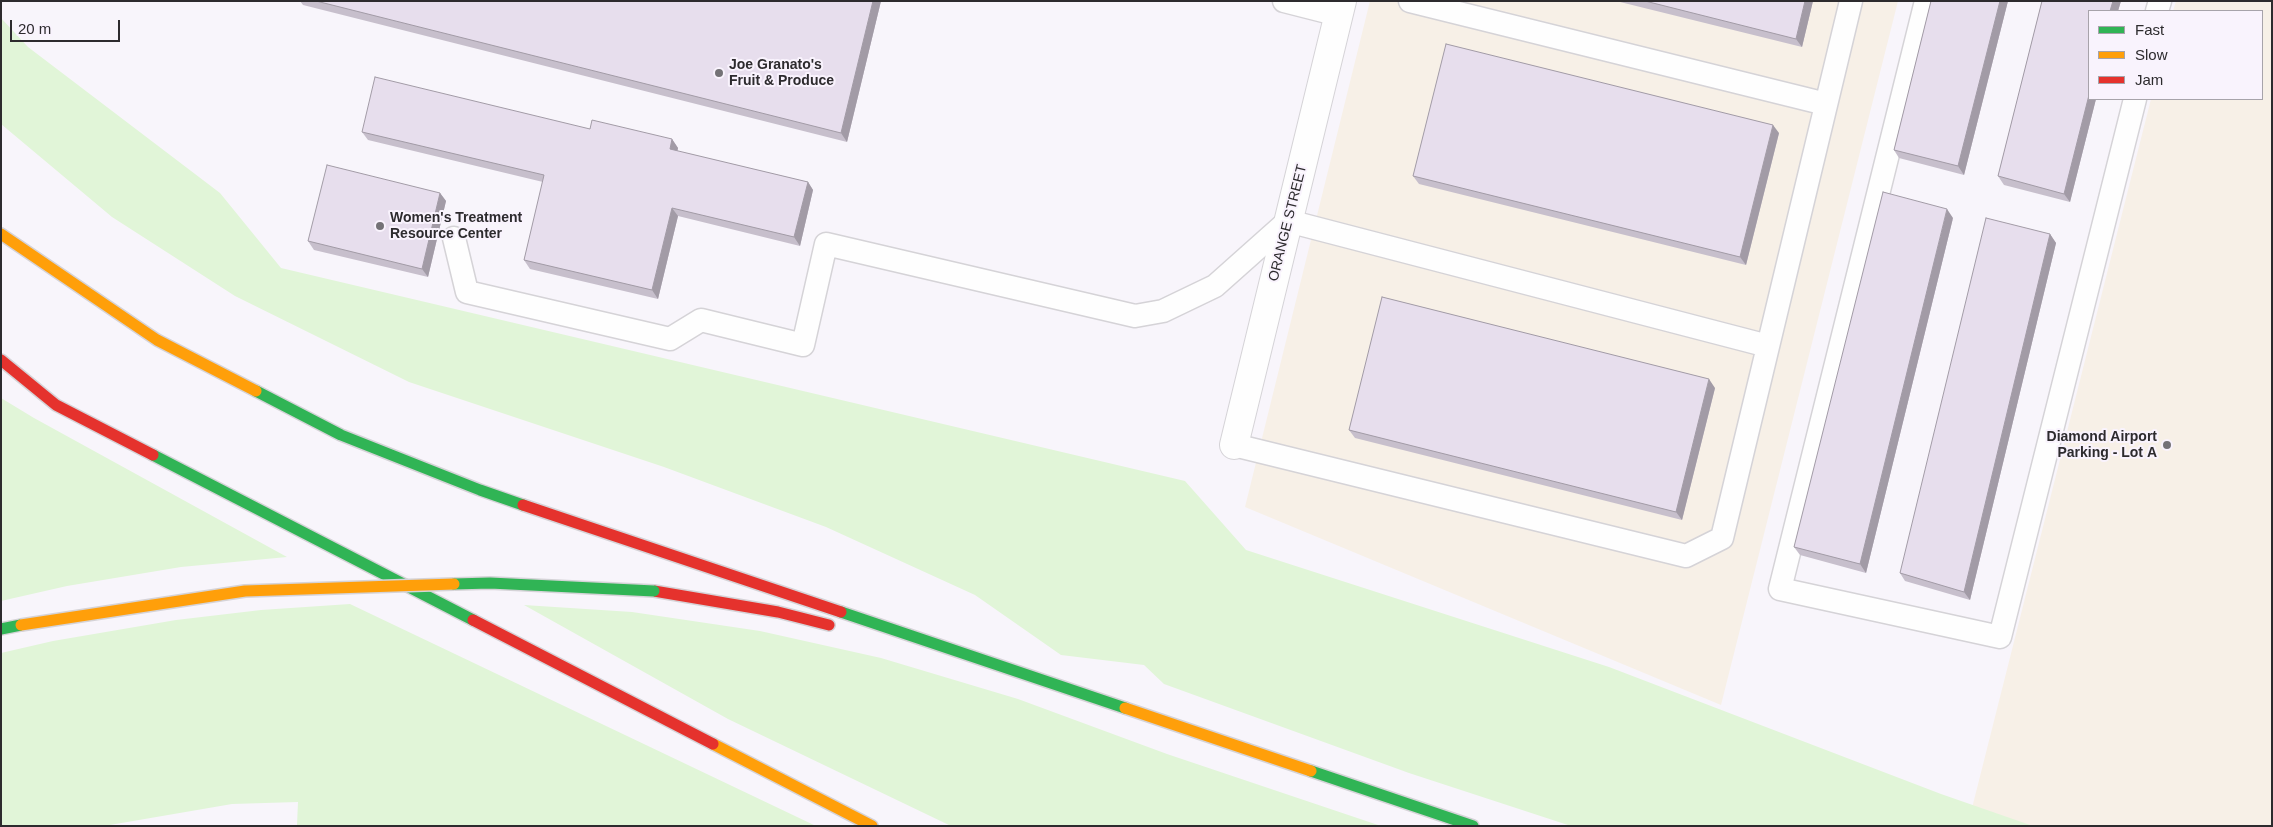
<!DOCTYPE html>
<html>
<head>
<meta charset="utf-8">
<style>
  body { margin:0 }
  #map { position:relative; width:2273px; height:827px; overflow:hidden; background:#f8f5fb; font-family:Helvetica,sans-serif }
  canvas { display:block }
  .frame { position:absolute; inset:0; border:2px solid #2d2b2e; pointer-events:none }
  .legend { position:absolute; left:2088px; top:10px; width:175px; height:90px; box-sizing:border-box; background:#f9f3fd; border:1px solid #a7a3aa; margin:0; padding:6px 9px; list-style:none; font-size:15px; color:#2d2b2e }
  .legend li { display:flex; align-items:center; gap:10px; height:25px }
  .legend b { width:25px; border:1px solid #a7a3aa }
  .scale { position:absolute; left:10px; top:20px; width:110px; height:22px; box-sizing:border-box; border:2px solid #2d2b2e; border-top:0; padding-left:6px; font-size:15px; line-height:18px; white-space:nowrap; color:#2d2b2e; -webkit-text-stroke:4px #f9f3fd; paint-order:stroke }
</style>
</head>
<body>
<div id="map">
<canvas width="2273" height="827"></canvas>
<div class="frame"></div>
<ul class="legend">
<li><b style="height:6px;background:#30b455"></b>Fast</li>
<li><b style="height:6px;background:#ff9f0a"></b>Slow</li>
<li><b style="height:6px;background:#e5322d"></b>Jam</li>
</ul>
<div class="scale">20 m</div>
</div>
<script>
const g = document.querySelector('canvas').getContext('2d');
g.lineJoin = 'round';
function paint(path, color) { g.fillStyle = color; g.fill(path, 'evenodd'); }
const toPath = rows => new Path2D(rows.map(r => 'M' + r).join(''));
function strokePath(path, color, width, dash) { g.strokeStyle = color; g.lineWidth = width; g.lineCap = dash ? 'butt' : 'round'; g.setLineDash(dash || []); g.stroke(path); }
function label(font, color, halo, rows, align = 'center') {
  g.font = font + ' Helvetica,sans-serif'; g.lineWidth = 4; g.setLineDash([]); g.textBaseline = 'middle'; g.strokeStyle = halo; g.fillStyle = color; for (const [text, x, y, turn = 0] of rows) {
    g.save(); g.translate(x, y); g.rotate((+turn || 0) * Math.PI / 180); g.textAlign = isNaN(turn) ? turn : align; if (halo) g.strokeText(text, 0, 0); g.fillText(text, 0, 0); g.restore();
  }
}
const commercial = toPath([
  [1370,1,1898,1,1721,705,1245,507],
  [2176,1,2272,1,2272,826,2007,826,1971,812,2151,99,2262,99,2262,11,2173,11]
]);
const green = toPath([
  [1,18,28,47,220,193,281,268,1185,481,1246,550,1609,667,1941,794,2033,826,1571,826,1409,773,1164,684,1144,665,1061,655,975,595,826,527,664,467,409,382,235,296,112,217,1,124],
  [1,398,34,418,287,557,181,567,67,586,1,601],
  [350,604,816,826,311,826,297,825,298,802,232,804,104,826,1,826,1,653,53,641,176,620,261,610],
  [524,605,632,612,760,631,881,658,1018,699,1167,754,1381,826,951,826,728,719]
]);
const lane = toPath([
  [1284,1,1339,15],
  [1410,1,1826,104],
  [1926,1,1780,589,2000,637,2135,99],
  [2157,11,2160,1],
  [454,238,467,292,670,339,701,320,803,345,826,244,1135,316,1163,311,1215,286,1288,221,1768,346],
  [1234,445,1686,556,1722,538,1851,1]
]);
const street = toPath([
  [1234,445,1342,1]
]);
const fast = toPath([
  [256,391,341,435,480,490,523,505],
  [153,455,473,620],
  [841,612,1125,708],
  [1,629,21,625],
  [1311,771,1473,826]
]);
const slow = toPath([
  [1,234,157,340,256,391],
  [1125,708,1311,771],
  [713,744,872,826]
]);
const jam = toPath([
  [1,360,56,405,153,455],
  [523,505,841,612],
  [654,591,778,612,829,625],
  [473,620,713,744]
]);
const fastBridge = toPath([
  [454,584,490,583,654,591]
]);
const slowBridge = toPath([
  [21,625,245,591,454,584]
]);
const wall = toPath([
  [300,1,881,1,847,142,303,5],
  [1616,1,1813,1,1802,47],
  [1931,1,2008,1,1964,175,1899,158,1894,150],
  [2042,1,2121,1,2118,11,2089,11,2089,99,2096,99,2070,202,2004,185,1998,176],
  [590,129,672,139,678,148,677,151,808,182,813,190,800,246,678,216,658,299,530,269,524,260,543,182,368,140,362,132],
  [1779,133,1746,265,1419,184,1413,176],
  [440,193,446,201,428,277,314,250,308,241],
  [1953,218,1866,573,1800,555,1794,547],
  [2050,234,2056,243,1970,600,1905,581,1900,573],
  [1715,388,1682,520,1355,438,1349,430]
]);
const shadedWall = toPath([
  [873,1,881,1,847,142,841,133],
  [1805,1,1813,1,1802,47,1796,39],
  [2000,1,2008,1,1964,175,1958,166],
  [2113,1,2121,1,2118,11,2110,11],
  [2089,95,2089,99,2096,99,2070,202,2064,194],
  [1773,125,1779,133,1746,265,1740,257],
  [672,139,678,148,676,158,670,149],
  [808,182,813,190,800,246,794,237],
  [440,193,446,201,428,277,422,269],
  [672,208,678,216,658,299,652,290],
  [1947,209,1953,218,1866,573,1860,564],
  [2050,234,2056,243,1970,600,1964,592],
  [1709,379,1715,388,1682,520,1676,512]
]);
const building = toPath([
  [316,1,873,1,841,133,316,1],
  [1645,1,1805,1,1796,39,1645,1],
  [1931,1,2000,1,1958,166,1894,150,1931,1],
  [2042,1,2113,1,2110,11,2089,11,2089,95,2064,194,1998,176,2042,1],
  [1446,44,1773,125,1740,257,1413,176,1446,44],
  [375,77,590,129,592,120,672,139,670,149,808,182,794,237,672,208,652,290,524,260,544,175,362,132,375,77],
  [327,165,440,193,422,269,308,241,327,165],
  [1883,192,1947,209,1860,564,1794,547,1883,192],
  [1986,218,2050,234,1964,592,1900,573,1986,218],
  [1382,297,1709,379,1676,512,1349,430,1382,297]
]);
const markers = [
  [719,73,5,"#747276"],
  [380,226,5,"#747276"],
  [2167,445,5,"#747276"]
];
const poiNames = [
  ["Joe Granato's",729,65],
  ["Fruit & Produce",729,81],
  ["Women's Treatment",390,218],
  ["Resource Center",390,234],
  ["Diamond Airport",2157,437,"right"],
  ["Parking - Lot A",2157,453,"right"]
];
const streetNames = [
  ["ORANGE STREET",1288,223,-76]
];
paint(commercial, '#f7f0e7');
paint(green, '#e1f5d8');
strokePath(lane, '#d5d3d7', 25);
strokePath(street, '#d5d3d7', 30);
strokePath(fast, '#d5d3d7', 14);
strokePath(slow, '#d5d3d7', 14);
strokePath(jam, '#d5d3d7', 14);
strokePath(lane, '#fefefe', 22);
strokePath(street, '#fefefe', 28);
strokePath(fast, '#30b455', 11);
strokePath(slow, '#ff9f0a', 11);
strokePath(jam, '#e5322d', 11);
strokePath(fastBridge, '#d5d3d7', 14, []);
strokePath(slowBridge, '#d5d3d7', 14, []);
strokePath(fastBridge, '#30b455', 11);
strokePath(slowBridge, '#ff9f0a', 11);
paint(wall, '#c7bfcc');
paint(shadedWall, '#a29ba6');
paint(building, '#e7deed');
strokePath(building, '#a29ba6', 1);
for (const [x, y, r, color] of markers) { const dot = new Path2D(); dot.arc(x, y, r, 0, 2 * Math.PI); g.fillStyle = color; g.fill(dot); strokePath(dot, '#f9f3fd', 2); }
label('bold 14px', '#2d2b2e', '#f9f3fd', poiNames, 'left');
label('14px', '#2d2b2e', '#f9f3fd', streetNames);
</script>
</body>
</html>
